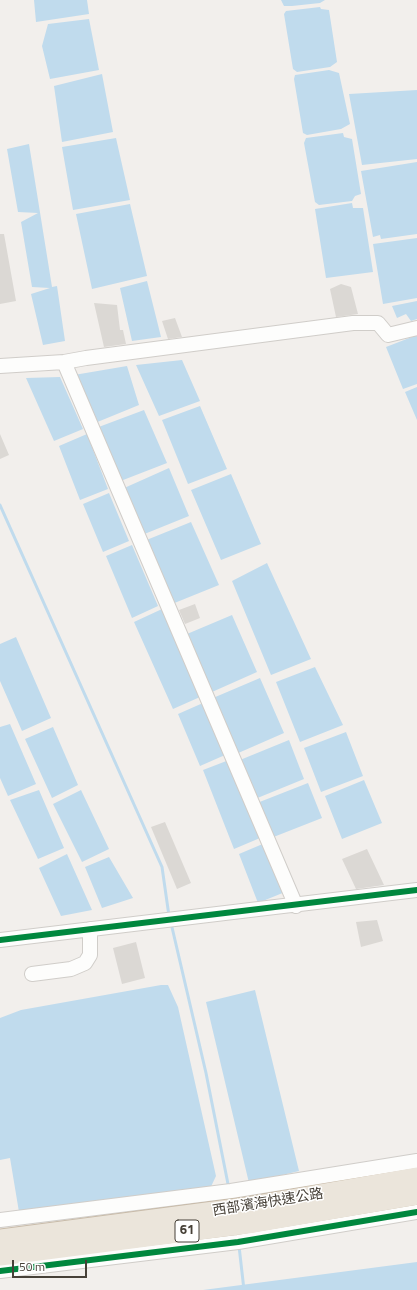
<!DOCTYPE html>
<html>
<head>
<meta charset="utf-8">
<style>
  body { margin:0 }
  #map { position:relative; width:417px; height:1290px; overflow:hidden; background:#f2efec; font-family:"Titillium Web",sans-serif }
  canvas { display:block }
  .scale { position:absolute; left:12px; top:1260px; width:75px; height:18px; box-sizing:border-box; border:2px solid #474138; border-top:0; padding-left:5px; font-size:12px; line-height:14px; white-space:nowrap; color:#474138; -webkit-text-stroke:3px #fff; paint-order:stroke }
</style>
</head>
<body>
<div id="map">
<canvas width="417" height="1290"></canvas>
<div class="scale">50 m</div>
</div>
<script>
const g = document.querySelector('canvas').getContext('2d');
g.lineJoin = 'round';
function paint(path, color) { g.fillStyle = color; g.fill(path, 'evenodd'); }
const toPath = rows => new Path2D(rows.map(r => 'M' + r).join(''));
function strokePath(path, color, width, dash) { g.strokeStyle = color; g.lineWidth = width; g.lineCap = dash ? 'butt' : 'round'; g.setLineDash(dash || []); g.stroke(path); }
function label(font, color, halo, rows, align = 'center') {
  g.font = font + ' "Titillium Web","Noto Sans TC",sans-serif'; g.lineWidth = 3; g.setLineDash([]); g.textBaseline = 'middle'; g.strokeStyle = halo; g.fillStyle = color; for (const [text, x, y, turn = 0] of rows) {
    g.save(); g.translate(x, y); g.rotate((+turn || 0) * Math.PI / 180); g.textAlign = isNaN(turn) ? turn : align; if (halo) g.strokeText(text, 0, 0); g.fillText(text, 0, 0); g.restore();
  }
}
const water = toPath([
  [34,0,87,0,89,14,36,22],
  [281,0,325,0,320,3,292,6,284,6],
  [320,7,321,9,329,10,337,62,330,67,297,72,293,69,284,14,286,11],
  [89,19,99,70,50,79,42,46,48,24],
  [329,70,339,73,350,124,341,129,307,135,303,133,294,79,295,75],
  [102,74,113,132,62,142,54,86],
  [417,90,417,159,362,165,349,94],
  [343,133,344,137,352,139,361,194,355,196,352,201,319,205,315,202,304,143,306,138],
  [116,138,130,200,73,210,62,147],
  [29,144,52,287,57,286,65,341,43,345,31,294,50,288,32,287,21,222,38,213,18,212,7,149],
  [417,162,417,234,381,239,380,235,373,237,361,171],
  [352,203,353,208,363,208,373,272,326,278,315,209],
  [130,204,147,276,92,289,76,214],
  [417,238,417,298,383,304,373,244],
  [147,281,161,337,132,341,120,288],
  [417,301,417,319,411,321,406,314,397,318,392,306],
  [417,335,417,384,403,389,386,347],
  [182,360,200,401,159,416,136,365],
  [127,366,139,405,95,423,74,375],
  [60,377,83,429,54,441,26,378],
  [417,387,417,420,405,392],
  [200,406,227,469,188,484,162,420],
  [144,410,167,463,118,482,96,428],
  [87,434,108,489,80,500,59,446],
  [169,468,189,516,142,535,122,489],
  [231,474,261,544,221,560,191,490],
  [109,493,129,541,103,552,83,504],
  [191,522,219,585,172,604,144,541],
  [132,545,158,606,132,618,106,556],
  [267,563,311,659,271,675,232,581],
  [162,609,200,697,173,709,134,622],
  [232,615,257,672,212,692,187,634],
  [16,637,51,718,22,731,0,681,0,644],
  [315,667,343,725,300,742,276,682],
  [260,678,284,733,236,754,213,698],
  [203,703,225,755,200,766,178,714],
  [10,724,36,784,8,796,0,778,0,727],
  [53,727,78,785,52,798,25,739],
  [346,732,363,776,321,792,304,748],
  [289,740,304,779,255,799,240,760],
  [229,760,260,838,234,849,203,770],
  [364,780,382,823,342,839,325,796],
  [308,783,322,818,271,838,257,803],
  [39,790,64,848,38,859,10,800],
  [81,790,109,849,82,862,53,804],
  [265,843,285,892,258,903,239,854],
  [67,854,92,910,61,916,39,868],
  [109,857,133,898,102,908,85,867],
  [161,985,168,985,178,1007,216,1176,208,1193,20,1218,10,1158,0,1160,0,1018,21,1010],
  [255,990,299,1171,249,1183,206,1002],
  [417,1262,417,1290,203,1290]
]);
const stream = toPath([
  [0,505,162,867,169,916],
  [171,923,206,1073,228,1184],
  [239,1246,244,1290]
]);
const building = toPath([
  [0,234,4,234,16,301,0,304],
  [341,284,351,287,358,314,336,317,330,289],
  [94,303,117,305,120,330,123,330,126,344,104,347],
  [175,318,182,337,168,339,162,321],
  [0,434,9,455,0,459],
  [195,604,200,618,185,624,179,610],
  [165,822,191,883,177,889,151,827],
  [367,849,384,885,356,889,342,859],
  [377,920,383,941,361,947,356,922],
  [136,942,145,978,122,984,113,948]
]);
const minor = toPath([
  [64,362,296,906],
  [0,366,64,362,86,358,353,323,378,323,388,335,417,328],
  [0,940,417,890],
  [32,974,71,969,85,963,90,955,90,929],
  [0,1220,231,1191,417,1161],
  [0,1271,238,1242,417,1212]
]);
const highway = toPath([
  [0,1240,245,1208,417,1178],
  [0,1255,254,1222,417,1194]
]);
const cycleway = toPath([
  [0,940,417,890],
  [0,1271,238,1242,417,1212]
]);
const shields = [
  [187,1231,24]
];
const shieldNames = [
  ["61",187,1231]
];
const streetNames = [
  ["西部濱海快速公路",268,1203,-9]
];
paint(water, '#c0dbed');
strokePath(stream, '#c0dbed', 3);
paint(building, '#dbd8d4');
strokePath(minor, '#d0cdc9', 16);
strokePath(highway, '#c8bba9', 23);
strokePath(minor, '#fdfdfc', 14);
strokePath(highway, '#ebe5db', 21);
strokePath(cycleway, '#00873e', 6);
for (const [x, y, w] of shields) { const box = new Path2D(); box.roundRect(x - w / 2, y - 11, w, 22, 3); g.fillStyle = '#fff'; g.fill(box); strokePath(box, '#474138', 1); }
label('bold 13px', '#474138', null, shieldNames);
label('14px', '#474138', '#fff', streetNames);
</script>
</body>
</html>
